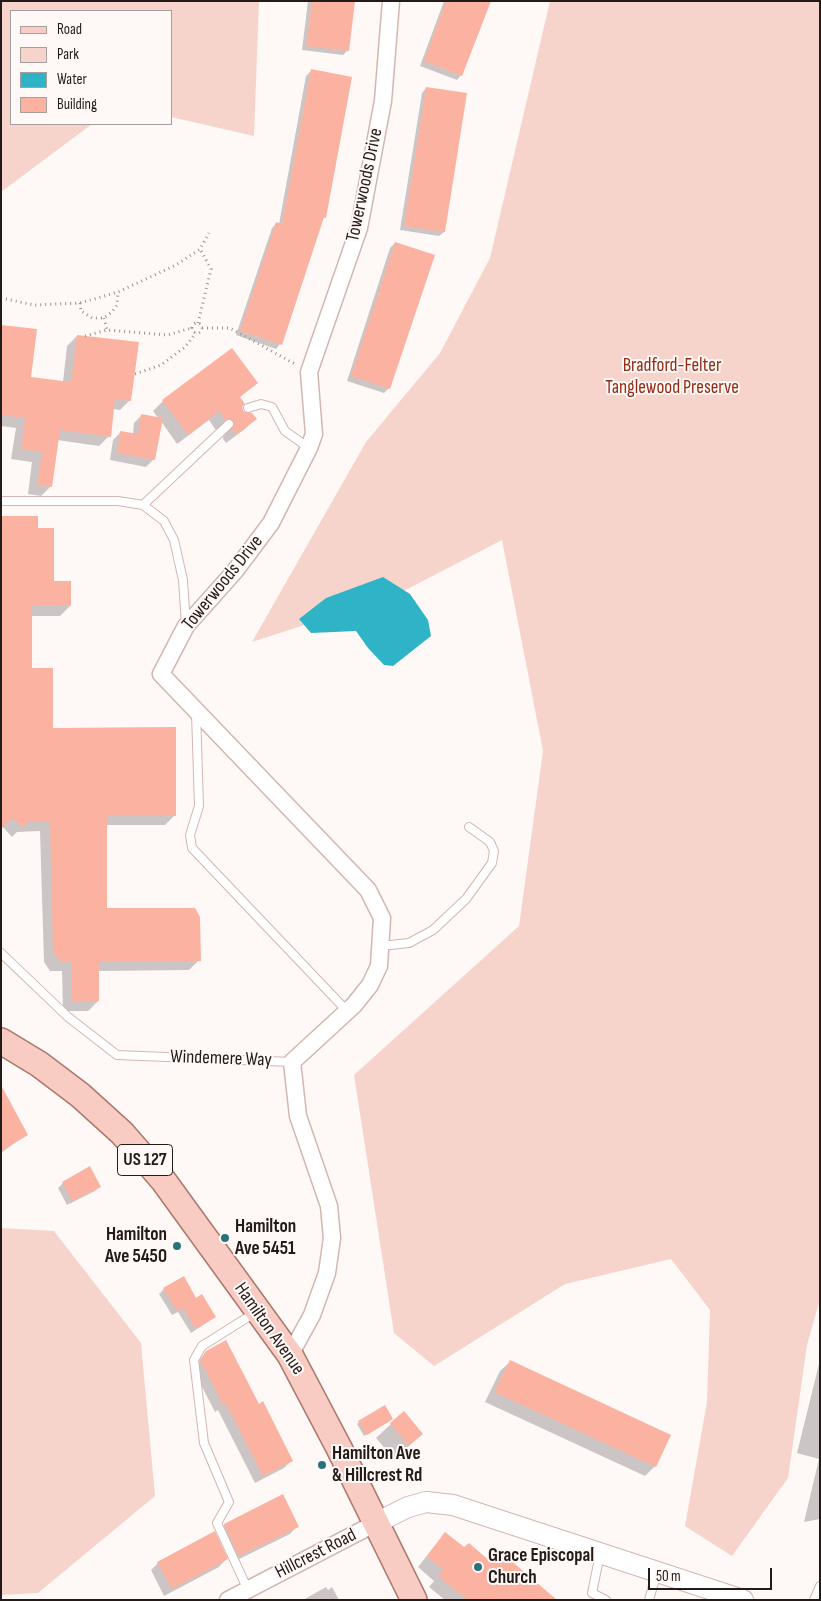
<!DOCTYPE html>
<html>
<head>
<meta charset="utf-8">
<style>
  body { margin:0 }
  #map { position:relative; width:821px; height:1601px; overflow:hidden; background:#fef8f7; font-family:"Sofia Sans Condensed",sans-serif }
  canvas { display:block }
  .frame { position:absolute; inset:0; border:2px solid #241a17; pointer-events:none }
  .legend { position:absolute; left:10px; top:10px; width:162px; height:115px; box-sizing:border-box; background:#fef8f7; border:1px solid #a79f9d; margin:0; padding:6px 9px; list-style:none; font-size:15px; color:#241a17 }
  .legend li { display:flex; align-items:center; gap:10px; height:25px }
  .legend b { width:25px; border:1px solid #a79f9d }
  .scale { position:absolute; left:648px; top:1568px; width:124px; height:22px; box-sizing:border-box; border:2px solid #241a17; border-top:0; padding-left:6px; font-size:15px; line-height:18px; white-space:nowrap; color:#241a17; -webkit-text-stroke:4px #fef8f7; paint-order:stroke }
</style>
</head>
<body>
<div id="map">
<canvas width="821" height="1601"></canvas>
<div class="frame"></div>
<ul class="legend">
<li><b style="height:6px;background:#f8ccc2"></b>Road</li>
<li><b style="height:14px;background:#f7d4cb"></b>Park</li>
<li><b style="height:14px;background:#2fb4c7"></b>Water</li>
<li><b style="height:14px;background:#fbb2a0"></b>Building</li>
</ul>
<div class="scale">50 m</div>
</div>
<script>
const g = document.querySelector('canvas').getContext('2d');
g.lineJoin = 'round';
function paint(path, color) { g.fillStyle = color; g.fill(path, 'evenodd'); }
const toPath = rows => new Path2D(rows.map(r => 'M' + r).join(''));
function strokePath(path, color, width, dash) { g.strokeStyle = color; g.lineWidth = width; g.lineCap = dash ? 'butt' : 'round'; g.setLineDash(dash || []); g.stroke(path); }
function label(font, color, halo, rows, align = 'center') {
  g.font = font + ' "Sofia Sans Condensed",sans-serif'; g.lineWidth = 4; g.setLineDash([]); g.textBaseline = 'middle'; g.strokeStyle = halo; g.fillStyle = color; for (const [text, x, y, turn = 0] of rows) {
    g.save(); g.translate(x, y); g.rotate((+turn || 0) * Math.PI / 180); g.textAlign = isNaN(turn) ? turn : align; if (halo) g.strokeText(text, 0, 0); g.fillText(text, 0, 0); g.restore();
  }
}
const green = toPath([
  [1,1,259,1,254,136,171,117,171,11,11,11,11,124,92,124,1,192],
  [550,1,820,1,820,1299,807,1345,788,1478,732,1556,685,1526,707,1402,710,1310,671,1259,565,1284,434,1366,394,1333,354,1075,519,926,543,751,502,540,394,596,252,642,366,442,440,353,490,258],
  [1,1228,54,1231,141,1343,155,1496,38,1593,1,1595]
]);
const water = toPath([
  [383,577,410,594,428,620,431,636,393,666,384,665,368,648,356,631,311,633,299,619,326,598]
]);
const shadow = toPath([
  [308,1,354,1,348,50,343,55,302,50],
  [444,1,490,1,461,75,457,80,420,66],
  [311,71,325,217,322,220,280,344,276,349,236,335,272,228,277,223,279,224,306,76],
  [426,88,444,232,439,236,400,230,422,93],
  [395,243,389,388,384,393,347,381,390,248],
  [1,326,29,378,63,382,67,346,77,336,130,400,120,410,113,409,109,436,99,446,57,440,51,486,41,496,28,494,32,462,11,459,16,428,1,426],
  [232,350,256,383,239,398,243,413,255,419,245,429,226,443,223,439,224,430,215,429,209,420,177,444,161,421,154,459,146,467,110,460,113,440,121,432,133,434,134,423,142,415,158,418,153,411,163,401],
  [37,529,52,582,70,606,60,616,31,616,31,669,52,729,175,815,165,825,105,825,106,909,199,960,189,970,98,971,98,1001,88,1011,63,1011,62,971,50,971,44,962,40,831,17,832,12,837,3,827],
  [1,1100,27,1134,1,1153],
  [63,1183,100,1186,95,1191,67,1205,58,1188],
  [164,1289,196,1299,215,1317,191,1333,178,1312,172,1315,159,1294],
  [206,1352,258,1405,291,1461,284,1468,255,1483,218,1410,215,1412,193,1369],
  [820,1360,820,1519,804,1522,819,1459,797,1453],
  [510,1362,655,1466,645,1476,485,1402,500,1371],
  [390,1421,364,1436,357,1424,359,1422],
  [391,1424,421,1434,407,1448,393,1458,376,1438],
  [282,1496,297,1526,290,1534,231,1563,217,1532,224,1525],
  [445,1533,464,1549,490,1564,501,1554,555,1600,445,1600,429,1587,434,1581,418,1567],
  [226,1559,219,1567,164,1596,151,1570,158,1563],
  [326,1587,328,1590,332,1587,339,1600,303,1600]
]);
const building = toPath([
  [312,1,355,1,349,51,306,46],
  [446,1,491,1,462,76,424,61],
  [311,69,352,77,326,218,324,217,282,345,240,331,276,222,282,224],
  [426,87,467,93,445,232,404,226],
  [395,242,435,255,390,389,351,376],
  [1,325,37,329,31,377,71,382,77,335,139,342,131,401,115,399,111,437,60,430,52,487,37,485,42,452,21,449,25,418,1,415],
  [232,348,258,383,240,397,245,404,242,407,244,412,252,413,257,419,237,434,232,429,233,421,225,420,219,411,188,435,162,400],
  [141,414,163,418,155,460,117,453,120,431,138,434],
  [1,516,38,516,38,528,54,528,54,581,71,581,71,606,32,606,32,668,53,668,53,728,176,727,176,816,107,816,107,908,195,908,200,917,201,961,99,962,99,1001,72,1002,72,961,60,961,53,952,50,822,28,822,22,828,13,818,1,829],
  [1,1085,28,1135,1,1151],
  [90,1166,101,1187,72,1201,62,1182],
  [184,1276,196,1298,202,1294,216,1317,196,1329,183,1308,177,1311,163,1288],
  [226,1340,259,1404,263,1401,293,1461,263,1476,226,1404,223,1405,200,1360,206,1351],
  [510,1360,671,1435,656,1467,494,1392],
  [385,1405,393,1419,367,1435,358,1421],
  [404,1411,423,1434,411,1444,408,1445,390,1423],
  [283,1494,299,1527,239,1556,224,1524],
  [215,1531,228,1559,172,1589,157,1562],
  [445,1532,464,1547,469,1543,492,1563,501,1552,557,1600,467,1600,438,1576,443,1570,427,1556]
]);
const path = toPath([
  [1,298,34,305,80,303,118,292,176,265,200,249,209,233],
  [80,303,81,311,92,318,104,318,112,312,117,305,118,292],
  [104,318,107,330],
  '192 328a5 5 0 1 1 10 0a5 5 0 1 1-10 0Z',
  [198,323,211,269,200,249],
  [202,328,230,328,295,364],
  [85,336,107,330,167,335,192,328],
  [135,374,161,365,185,347,196,333]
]);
const service = toPath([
  [248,408,261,404,272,407,285,431,309,448],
  [1,501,118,501,143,505,164,521,174,540,183,580,186,624],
  [143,505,229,424],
  [196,713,199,806,190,835,192,848,347,1011],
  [381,946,409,943,433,930,466,899,492,863,494,851,490,842,469,827],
  [1,953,68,1017,117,1055,292,1062],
  [600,1554,592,1593,606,1600],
  [248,1590,217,1523,229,1502,204,1443,194,1360,202,1346,256,1312],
  [649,1600,657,1572],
  [814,1600,820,1586]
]);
const minor = toPath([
  [290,1355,312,1315,327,1273,332,1238,329,1206,298,1116,292,1062,354,1005,370,985,379,966,382,918,368,890,161,674,186,626,235,571,271,523,309,448,314,434,309,372,359,228,383,101,391,1],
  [228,1600,376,1523]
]);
const tertiary = toPath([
  [376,1523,408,1507,426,1502,453,1505,743,1600]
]);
const primary = toPath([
  [1,1041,39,1064,80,1095,122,1133,163,1180,290,1355,339,1448,414,1600]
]);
const markers = [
  [225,1238,5,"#29717c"],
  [177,1246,5,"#29717c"],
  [322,1465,5,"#29717c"],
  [478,1567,5,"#29717c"]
];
const shields = [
  [145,1160,55]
];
const shieldNames = [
  ["US 127",145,1160]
];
const streetNames = [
  ["Towerwoods Drive",365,185,-78],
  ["Towerwoods Drive",223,583,-51],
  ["Windemere Way",221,1059,2],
  ["Hamilton Avenue",269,1329,55],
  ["Hillcrest Road",316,1554,-27]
];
const parkNames = [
  ["Bradford-Felter",672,366],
  ["Tanglewood Preserve",672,388]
];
const poiNames = [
  ["Hamilton",235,1227],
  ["Ave 5451",235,1249],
  ["Hamilton",167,1235,"right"],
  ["Ave 5450",167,1257,"right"],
  ["Hamilton Ave",332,1454],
  ["& Hillcrest Rd",332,1476],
  ["Grace Episcopal",488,1556],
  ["Church",488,1578]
];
paint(green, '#f7d4cb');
paint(water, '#2fb4c7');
paint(shadow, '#0003');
paint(building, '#fbb2a0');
strokePath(service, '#d3b6af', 10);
strokePath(minor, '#d3b6af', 19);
strokePath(tertiary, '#d3b6af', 22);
strokePath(primary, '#ab786c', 28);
strokePath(path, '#9a9391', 3, [1, 4]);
strokePath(service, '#fff', 8);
strokePath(minor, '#fff', 16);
strokePath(tertiary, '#fff', 20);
strokePath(primary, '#f8ccc2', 25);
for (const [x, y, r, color] of markers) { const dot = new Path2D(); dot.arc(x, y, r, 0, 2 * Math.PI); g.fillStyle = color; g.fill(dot); strokePath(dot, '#fef8f7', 2); }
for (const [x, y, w] of shields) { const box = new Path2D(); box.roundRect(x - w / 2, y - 15.5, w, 31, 4); g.fillStyle = '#fef8f7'; g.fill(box); strokePath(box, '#241a17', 1); }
label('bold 18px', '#241a17', null, shieldNames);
label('19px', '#241a17', '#fef8f7', streetNames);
label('19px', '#922b13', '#fef8f7', parkNames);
label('bold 19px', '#241a17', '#fef8f7', poiNames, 'left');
</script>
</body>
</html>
